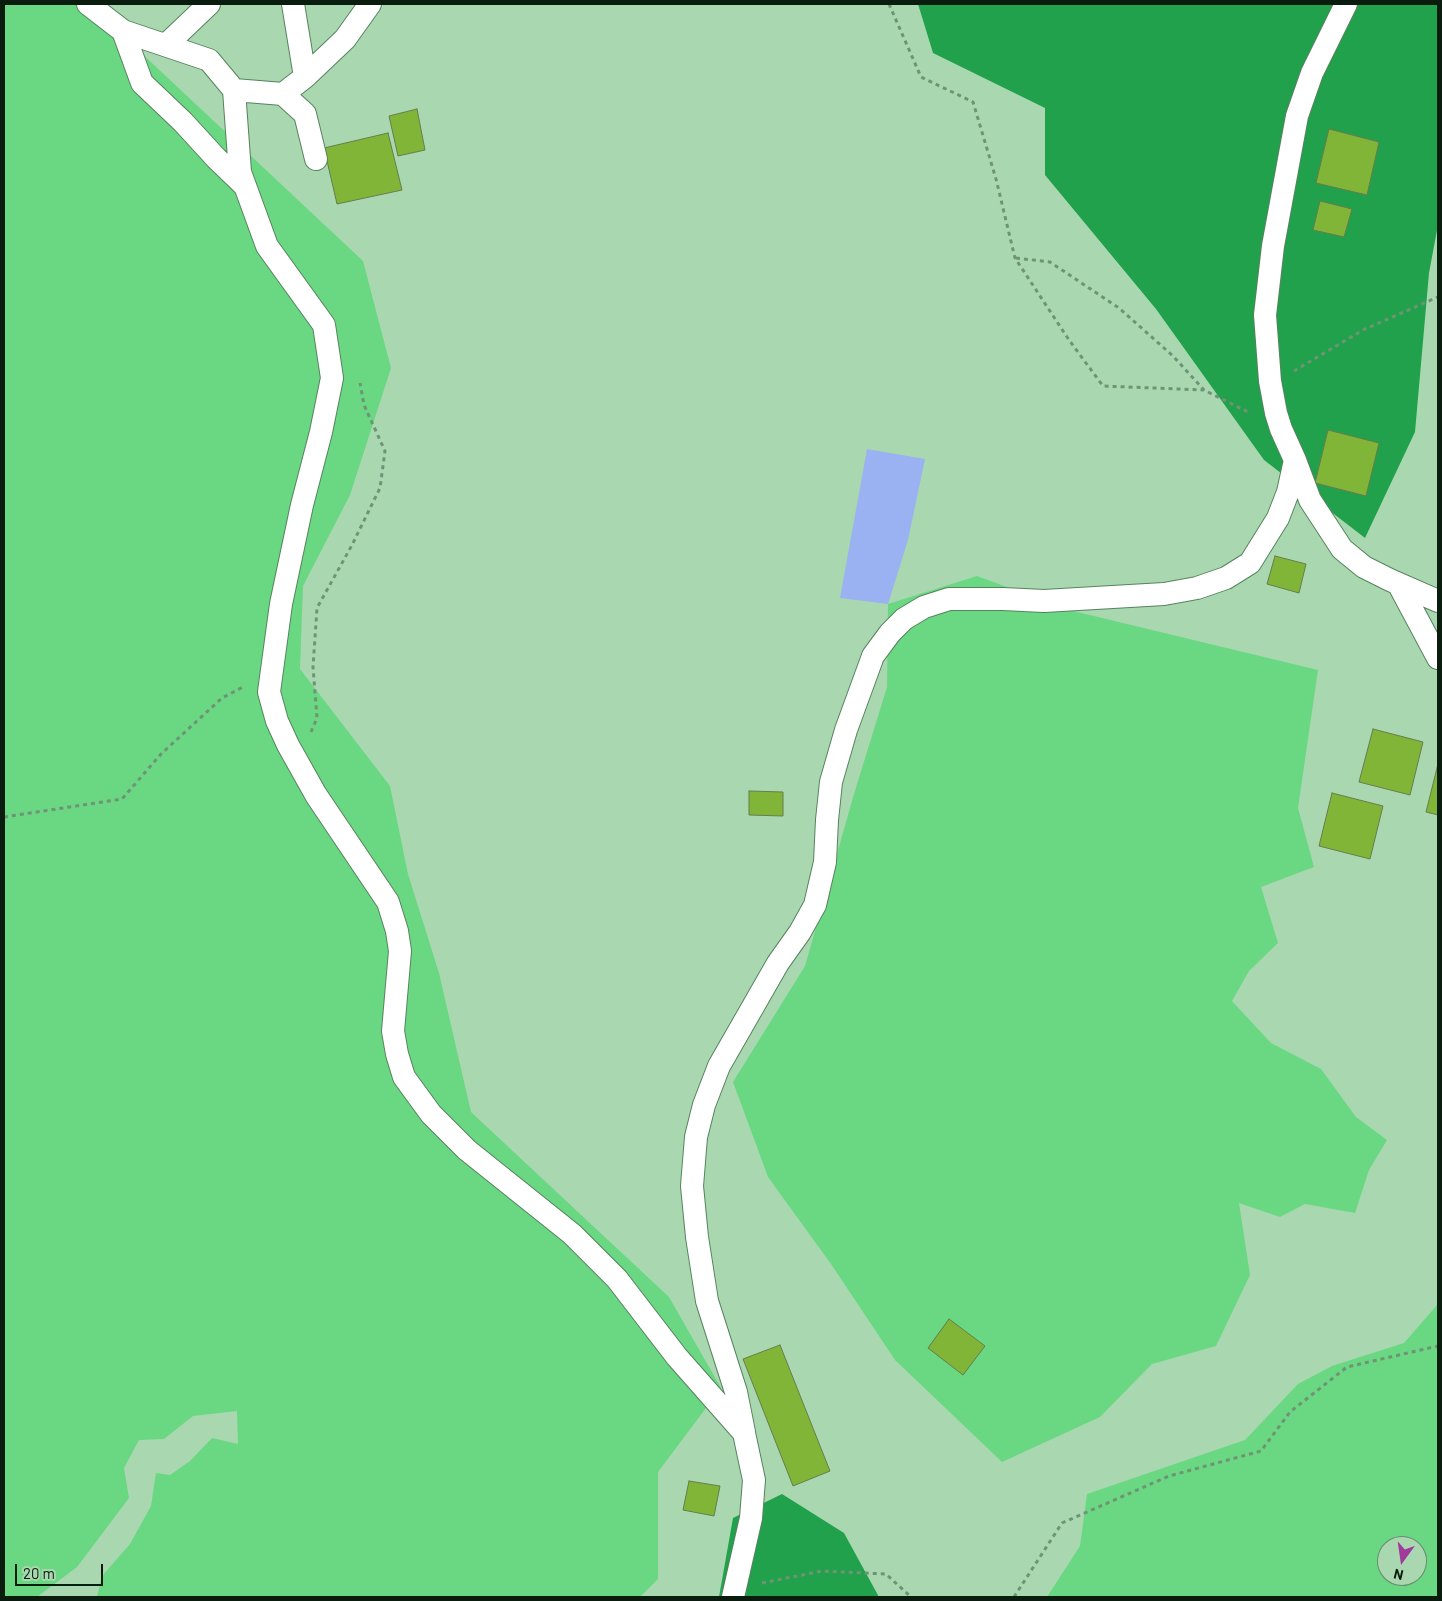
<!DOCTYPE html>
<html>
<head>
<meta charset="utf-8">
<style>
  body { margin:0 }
  #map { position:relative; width:1442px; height:1601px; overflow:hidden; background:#a9d8b0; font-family:Barlow,sans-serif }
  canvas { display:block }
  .frame { position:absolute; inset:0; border:5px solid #091c0e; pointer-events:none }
  .north { position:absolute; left:1377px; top:1536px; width:50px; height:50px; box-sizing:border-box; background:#a9d8b0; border:1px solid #698d6f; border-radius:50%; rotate:194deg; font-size:14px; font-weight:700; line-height:20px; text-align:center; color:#091c0e }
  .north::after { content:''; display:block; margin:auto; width:18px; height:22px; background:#a13a9d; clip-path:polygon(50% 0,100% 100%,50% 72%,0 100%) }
  .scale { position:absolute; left:15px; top:1564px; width:88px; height:22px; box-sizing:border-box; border:2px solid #091c0e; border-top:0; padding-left:6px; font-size:15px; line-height:18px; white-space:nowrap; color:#091c0e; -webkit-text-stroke:4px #a9d8b0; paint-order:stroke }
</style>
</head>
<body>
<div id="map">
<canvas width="1442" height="1601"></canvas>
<div class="frame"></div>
<div class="north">N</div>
<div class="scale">20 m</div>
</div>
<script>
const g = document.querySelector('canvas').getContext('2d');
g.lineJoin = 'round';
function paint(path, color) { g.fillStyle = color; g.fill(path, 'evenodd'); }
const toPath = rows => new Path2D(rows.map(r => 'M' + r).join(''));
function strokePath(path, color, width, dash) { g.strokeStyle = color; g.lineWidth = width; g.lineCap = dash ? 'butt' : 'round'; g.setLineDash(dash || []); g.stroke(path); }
const green = toPath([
  [4,4,89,4,363,261,391,368,350,495,303,586,300,669,390,786,408,874,439,973,471,1112,669,1297,721,1388,658,1472,658,1579,640,1597,97,1597,102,1576,130,1544,151,1506,156,1473,170,1475,190,1461,212,1438,238,1444,237,1411,193,1416,164,1439,139,1440,124,1468,129,1498,77,1567,37,1597,4,1597],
  [977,576,1069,610,1318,670,1298,808,1314,867,1261,887,1278,943,1249,971,1232,1001,1271,1043,1321,1069,1356,1117,1387,1140,1369,1170,1355,1213,1305,1204,1280,1217,1239,1203,1250,1275,1216,1346,1152,1364,1100,1417,1002,1462,895,1360,831,1264,768,1177,733,1082,805,966,854,794,887,687,888,604],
  [1438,1304,1438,1597,1047,1597,1080,1546,1087,1494,1245,1440,1298,1384,1332,1366,1404,1343],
  [1387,1546,1417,1546,1417,1576,1387,1576]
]);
const forest = toPath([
  [918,4,1438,4,1438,225,1429,273,1415,432,1365,538,1264,460,1156,309,1045,175,1045,108,933,53],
  [782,1494,844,1533,879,1597,719,1597,733,1518]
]);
const water = toPath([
  [867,449,925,459,908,540,888,604,840,598]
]);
const building = toPath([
  [417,109,425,150,398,156,389,116,417,109],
  [1329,129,1379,142,1367,195,1316,183,1329,129],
  [388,133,402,190,337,204,324,148,388,133],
  [1320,201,1352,209,1344,237,1313,230,1320,201],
  [1328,430,1379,443,1366,496,1315,483,1328,430],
  [1275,556,1306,564,1299,593,1267,584,1275,556],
  [1373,729,1423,742,1410,795,1359,782,1373,729],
  [1438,764,1438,815,1426,812,1438,764],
  [749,791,783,792,783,816,749,815,749,791],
  [1332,793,1383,806,1370,859,1319,846,1332,793],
  [949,1319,985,1346,963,1375,928,1348,949,1319],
  [780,1345,830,1471,793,1486,743,1359,780,1345],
  [689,1481,720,1486,714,1516,683,1510,689,1481]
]);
const path = toPath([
  [889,4,921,77,973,102,996,179,1015,258,1069,340,1103,386,1204,390,1250,413],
  [1016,258,1050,262,1119,308,1173,356,1204,390],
  [1294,371,1363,330,1438,297],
  [311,732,317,718,313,667,317,608,352,545,380,488,385,451,364,405,360,383],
  [4,817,122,799,161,754,222,698,243,687],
  [762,1583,822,1571,886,1574,911,1597],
  [1014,1597,1062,1523,1169,1476,1261,1451,1290,1412,1347,1367,1438,1346]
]);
const street = toPath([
  [88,4,123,31,209,60,234,90,240,172,267,246,324,325,332,378,321,432,302,505,281,604,269,692,277,721,288,745,316,795,388,902,397,931,400,951,393,1031,397,1054,404,1077,431,1114,467,1150,572,1234,617,1279,677,1357,744,1433,754,1480,751,1518,733,1597],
  [123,31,142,83,183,122,216,158,245,186],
  [166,45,209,4],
  [305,77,345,39,370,4],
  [234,90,283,94,305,114,316,159],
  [283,94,305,77,293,4],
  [1295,460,1310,500,1342,549,1364,567,1390,580,1438,601],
  [1399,585,1438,658],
  [744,1432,736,1392,707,1301,697,1237,692,1186,696,1137,704,1105,719,1066,778,963,800,932,815,905,825,862,827,820,831,782,846,730,873,656,890,633,904,619,924,607,949,599,1003,599,1044,601,1164,594,1197,588,1226,578,1250,563,1278,518,1288,492,1295,460,1281,429,1276,413,1270,381,1265,315,1273,246,1297,116,1312,73,1346,4]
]);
paint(green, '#6ad783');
paint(forest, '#21a14c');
paint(water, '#9ab1f2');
paint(building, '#81b538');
strokePath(building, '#667d4d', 1);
strokePath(street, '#56835e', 24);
strokePath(path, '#6f9475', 3, [4, 4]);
strokePath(street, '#fff', 22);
</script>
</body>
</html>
